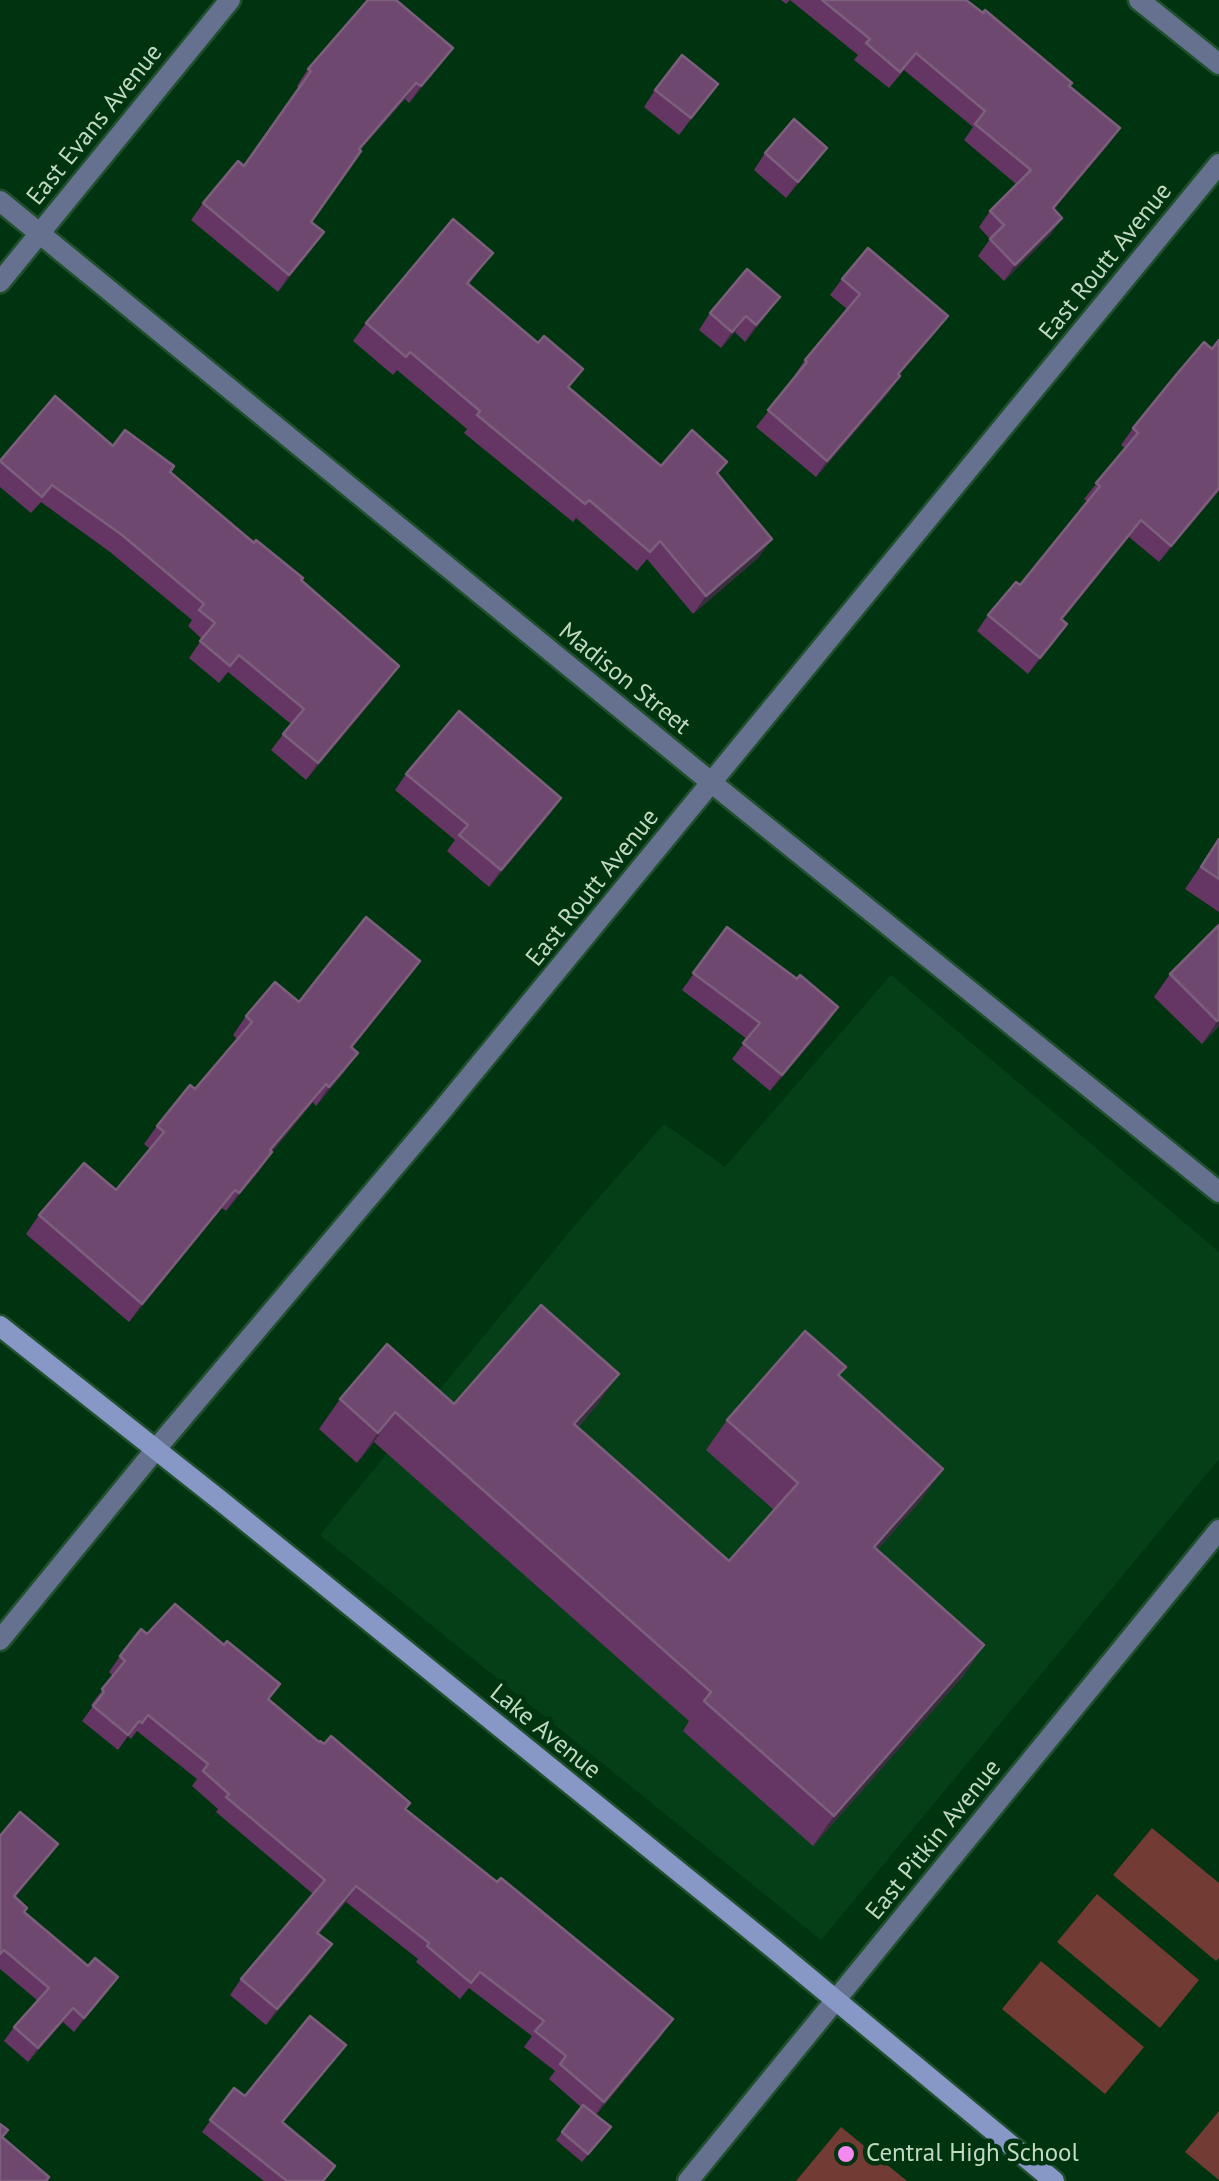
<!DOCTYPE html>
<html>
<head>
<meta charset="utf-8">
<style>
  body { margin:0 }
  canvas { display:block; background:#003410 }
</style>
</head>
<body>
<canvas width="1219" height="2181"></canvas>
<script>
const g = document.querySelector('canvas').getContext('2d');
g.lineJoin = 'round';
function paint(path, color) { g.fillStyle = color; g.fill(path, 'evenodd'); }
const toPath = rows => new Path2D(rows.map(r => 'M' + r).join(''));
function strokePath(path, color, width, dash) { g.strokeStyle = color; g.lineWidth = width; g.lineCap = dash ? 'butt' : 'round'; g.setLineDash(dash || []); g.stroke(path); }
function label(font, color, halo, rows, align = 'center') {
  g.font = font + ' "PT Sans",sans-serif'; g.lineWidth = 9; g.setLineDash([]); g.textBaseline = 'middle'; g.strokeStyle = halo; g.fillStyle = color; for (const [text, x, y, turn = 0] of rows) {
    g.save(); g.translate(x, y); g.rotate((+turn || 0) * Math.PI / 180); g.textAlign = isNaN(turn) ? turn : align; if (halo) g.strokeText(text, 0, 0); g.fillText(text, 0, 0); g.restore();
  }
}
const built = toPath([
  [891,975,1219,1252,1219,1459,821,1940,320,1535,581,1218,664,1124,725,1167]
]);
const green = toPath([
  [1152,1828,1219,1883,1219,1958,1216,1961,1113,1875],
  [1097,1894,1199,1980,1160,2028,1057,1942],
  [1041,1961,1144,2047,1105,2094,1002,2009],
  [1219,2111,1219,2180,1185,2152],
  [841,2127,907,2181,796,2181]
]);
const street = toPath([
  [1139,0,1219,64],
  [0,201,712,783,1219,1192],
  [0,282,230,0],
  [0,1640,156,1449,439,1114,1219,164],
  [688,2181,1219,1530]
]);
const secondary = toPath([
  [0,1326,221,1501,773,1948,1054,2181]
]);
const wall = toPath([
  [781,0,966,0,1120,128,1108,145,1054,209,1051,234,1004,281,978,256,990,239,979,227,990,211,1016,184,964,140,973,127,904,70,889,88,854,60,858,55,790,0,786,4],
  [441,64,409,103,405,99,360,150,311,222,324,232,278,292,191,220,203,203,244,166,299,88,297,86,308,69],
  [718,84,679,135,644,107,655,90],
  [765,153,815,164,786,198,754,170],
  [493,253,469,284,569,389,661,466,718,474,759,557,693,614,647,559,637,571,576,518,573,522,464,433,467,429,397,370,393,375,353,341,366,323],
  [842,279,936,332,899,375,889,392,816,477,756,427,795,377,794,376,805,360,847,309,830,295],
  [710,313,768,313,745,342,735,332,721,348,699,330],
  [1219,340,1219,491,1159,562,1129,537,1062,620,1067,624,1028,674,977,631,988,615,1020,585,1088,502,1084,499,1125,448,1121,445,1133,428],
  [113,446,170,472,301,580,399,666,387,683,306,780,271,750,291,724,228,672,219,683,189,658,202,639,188,626,192,620,110,552,41,502,31,513,0,487,0,461],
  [406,774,561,798,549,815,489,887,447,851,455,840,395,790],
  [1219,839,1219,912,1185,889],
  [1219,925,1219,1026,1202,1044,1154,997,1170,974],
  [727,927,827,1024,770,1091,732,1059,747,1039,682,990],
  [407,979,352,1048,345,1071,316,1106,313,1102,272,1152,259,1171,226,1211,222,1208,129,1322,26,1234,39,1215,116,1190,150,1149,144,1144,157,1126,195,1089,237,1039,233,1035,246,1016,299,1002],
  [839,1376,922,1499,877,1550,984,1645,964,1675,813,1846,683,1731,689,1721,374,1442,357,1463,319,1429,340,1399,454,1404,598,1404,578,1427,729,1561,774,1510,706,1450,727,1420],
  [147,1634,269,1700,319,1742,405,1809,662,2035,596,2115,611,2127,582,2162,556,2140,581,2107,549,2079,555,2071,524,2047,532,2036,469,1988,460,1999,416,1962,418,1959,346,1902,319,1934,332,1944,321,1960,266,2025,230,1995,241,1979,313,1894,216,1812,218,1809,192,1786,197,1779,137,1731,131,1739,128,1736,118,1750,82,1721,93,1706,91,1705,113,1676,109,1672,120,1656],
  [0,1836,58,1844,15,1897,24,1912,108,1991,74,2032,63,2022,28,2062,4,2041,14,2027,37,2000,0,1969],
  [346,2045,283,2122,324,2181,264,2181,202,2132,234,2088,245,2096]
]);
const shadedWall = toPath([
  [453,48,441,64,409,103,421,86],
  [416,83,405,99,347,165,359,149],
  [1120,128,1108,145,1041,225,1053,208],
  [827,148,815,164,786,198,798,182],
  [1062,218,1051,234,1004,281,1015,265],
  [324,232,312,249,278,292,289,275],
  [780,297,768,313,745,342,756,325],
  [746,316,735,332,721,348,732,332],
  [948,316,936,332,886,390,898,374],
  [900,376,889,392,816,477,827,461],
  [1219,488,1219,491,1159,562,1171,546],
  [1141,520,1129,537,1049,636,1061,619],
  [772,539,759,557,693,614,706,596],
  [1067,624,1055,641,1028,674,1040,658],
  [399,666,387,683,306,780,318,763],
  [561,798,549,815,489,887,501,870],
  [420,961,407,979,338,1065,351,1047],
  [838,1007,827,1024,770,1091,782,1075],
  [1219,1019,1219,1026,1202,1044],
  [358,1053,345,1071,316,1106,329,1087],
  [326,1084,313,1102,258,1169,270,1150],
  [272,1152,259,1171,226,1211,239,1193],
  [235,1190,222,1208,129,1322,142,1304],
  [619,1374,598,1404,553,1454,574,1424],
  [395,1412,374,1442,357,1463,378,1433],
  [943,1469,922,1499,853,1577,874,1547],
  [984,1645,964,1675,813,1846,834,1816],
  [58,1844,48,1858,4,1911,14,1896],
  [356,1886,346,1902,307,1948,317,1933],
  [332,1944,321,1960,266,2025,277,2009],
  [118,1977,108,1991,74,2032,84,2018],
  [73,2008,63,2022,28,2062,38,2048],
  [673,2019,662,2035,593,2118,604,2102]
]);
const building = toPath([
  [368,0,396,0,453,48,421,86,416,83,359,149,361,151,311,222,324,232,289,275,203,203,238,161,244,166,311,71,308,69,368,0],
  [822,0,966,0,983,13,985,10,1072,83,1069,86,1120,128,1053,208,1062,218,1015,265,990,239,1004,225,990,211,1031,170,975,124,985,111,916,53,900,72,866,43,870,39,822,0],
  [682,55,718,84,691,118,655,90,682,55],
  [794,119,827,148,798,182,765,153,794,119],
  [453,219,493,253,467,283,538,343,544,336,583,369,568,387,661,466,692,430,727,462,717,473,772,539,706,596,660,541,650,552,589,500,585,504,477,415,480,411,410,352,406,357,366,323,453,219],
  [868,248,948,316,898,374,900,376,827,461,768,410,807,362,805,360,860,294,842,279,868,248],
  [747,269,780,297,756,325,746,316,732,332,710,313,747,269],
  [1219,340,1219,488,1171,546,1141,520,1061,619,1067,624,1040,658,988,615,1016,582,1020,585,1100,486,1096,483,1138,433,1133,428,1176,375,1204,342,1212,349,1219,340],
  [55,396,113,446,125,430,174,466,170,472,254,543,256,540,303,578,301,580,399,666,318,763,283,734,304,709,239,655,230,666,200,641,215,623,199,610,204,604,122,535,52,485,42,497,0,461,55,396],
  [459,711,561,798,501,870,459,835,468,825,406,774,459,711],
  [1219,839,1219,879,1201,867,1219,839],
  [366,917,420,961,351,1047,358,1053,329,1087,326,1084,270,1150,272,1152,239,1193,235,1190,142,1304,39,1215,84,1163,116,1190,164,1132,157,1126,190,1085,195,1089,252,1022,246,1016,275,982,299,1002,366,917],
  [1219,925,1219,1019,1217,1021,1170,974,1219,925],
  [727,927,797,979,800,975,838,1007,782,1075,743,1043,760,1023,693,973,727,927],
  [541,1305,619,1374,574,1424,729,1561,798,1483,727,1420,805,1331,846,1367,838,1375,943,1469,874,1547,984,1645,834,1816,704,1701,711,1692,395,1412,378,1433,340,1399,387,1344,454,1404,541,1305],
  [175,1604,224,1645,227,1641,280,1684,268,1699,319,1742,320,1741,324,1744,331,1736,410,1803,405,1809,497,1882,501,1878,673,2019,604,2102,560,2064,566,2056,535,2031,544,2021,480,1972,471,1983,427,1946,429,1943,356,1886,317,1933,332,1944,277,2009,241,1979,325,1880,226,1797,229,1794,203,1771,208,1764,148,1715,142,1723,139,1721,128,1735,93,1706,104,1692,102,1689,125,1661,120,1656,141,1629,147,1634,175,1604],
  [20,1812,58,1844,14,1896,27,1908,24,1912,88,1966,95,1958,118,1977,84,2018,73,2008,38,2048,14,2027,49,1988,4,1950,0,1954,0,1836,20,1812],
  [310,2016,346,2045,282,2122,335,2166,323,2181,287,2181,210,2120,234,2088,245,2096,310,2016],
  [583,2105,611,2127,588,2154,562,2132,583,2105],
  [0,2124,8,2130,2,2137,49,2177,46,2181,0,2181,0,2124]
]);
const markers = [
  [846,2154,10,"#f489f0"]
];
const streetNames = [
  ["East Evans Avenue",95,125,-51],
  ["East Routt Avenue",1106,262,-51],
  ["Madison Street",624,679,39],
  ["East Routt Avenue",593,888,-51],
  ["Lake Avenue",545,1732,39],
  ["East Pitkin Avenue",934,1840,-51]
];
const poiNames = [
  ["Central High School",866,2154]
];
paint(built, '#043f17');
paint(green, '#723b34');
strokePath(street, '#1f4f2d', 25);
strokePath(secondary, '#1f4f2d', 25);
strokePath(street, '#65718e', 20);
strokePath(secondary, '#8798c7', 20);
paint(wall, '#653664');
paint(shadedWall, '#382e3e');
paint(building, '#6f486f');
strokePath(building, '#7c5f7c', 2.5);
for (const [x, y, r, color] of markers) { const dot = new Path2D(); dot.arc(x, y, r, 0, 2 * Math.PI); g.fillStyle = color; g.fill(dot); strokePath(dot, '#003410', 4); }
label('25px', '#c1dac4', '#003410', streetNames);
label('25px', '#c1dac4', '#003410', poiNames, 'left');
</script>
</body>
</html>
